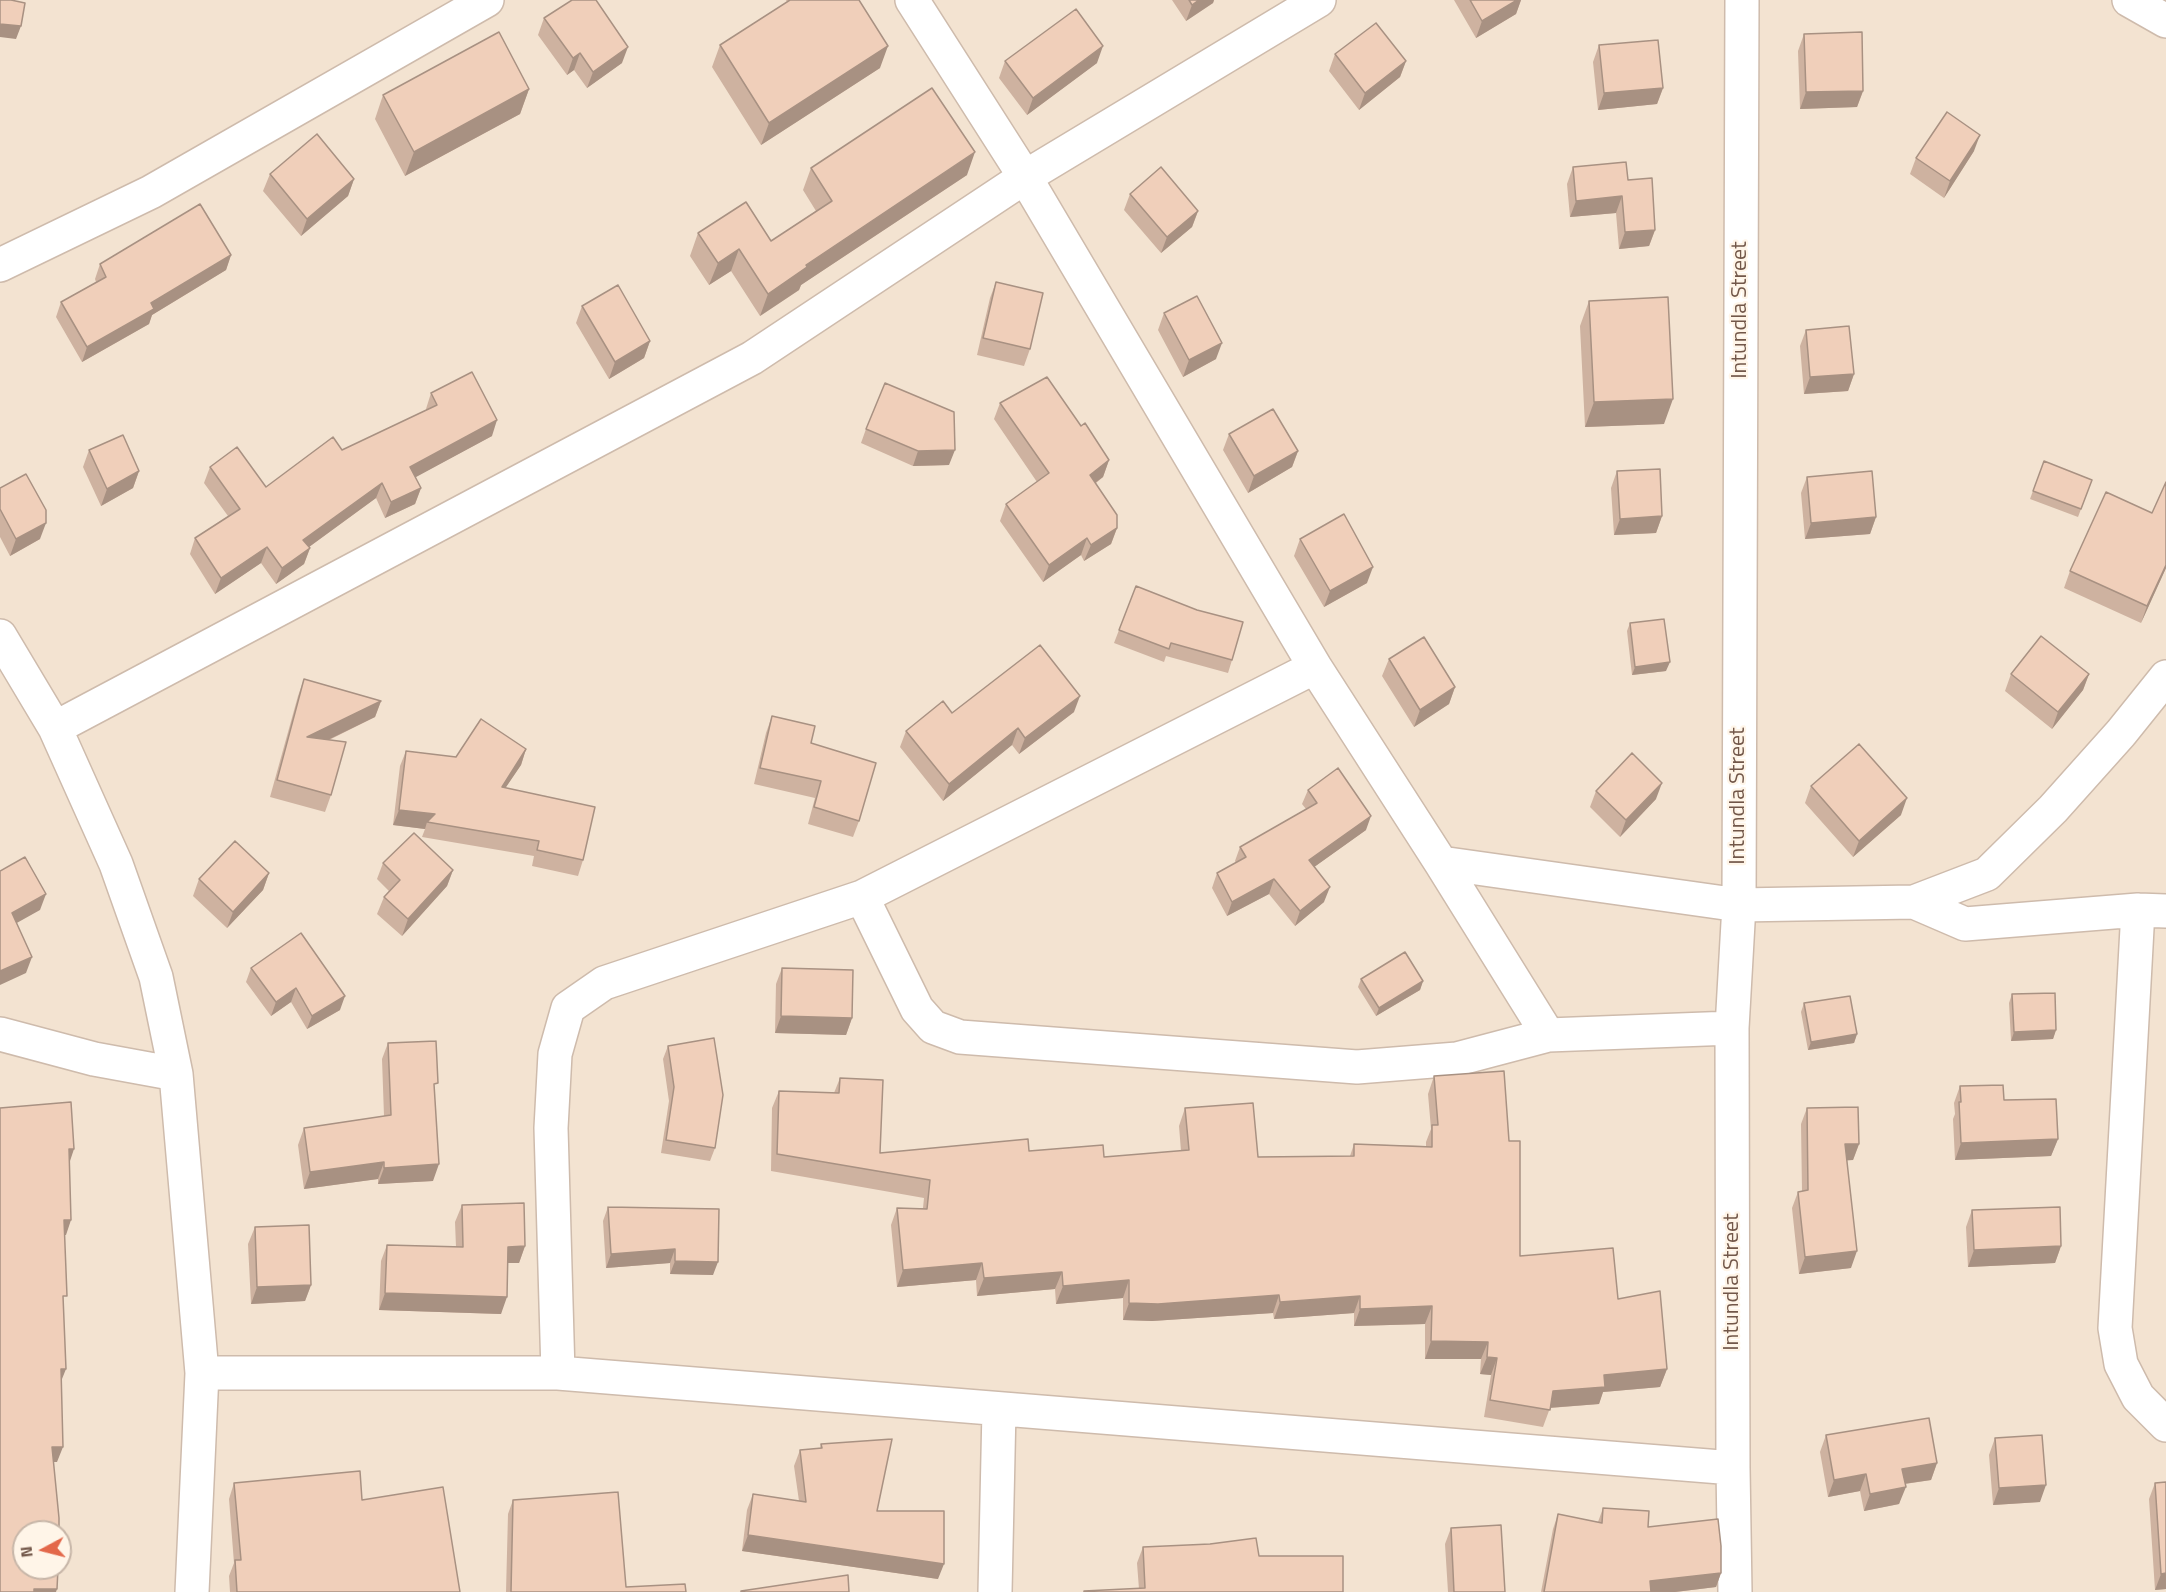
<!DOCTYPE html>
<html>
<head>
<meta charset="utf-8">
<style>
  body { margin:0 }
  #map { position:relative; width:2166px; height:1592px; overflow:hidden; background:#fbf1e2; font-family:"Titillium Web",sans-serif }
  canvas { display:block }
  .north { position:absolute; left:12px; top:1520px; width:60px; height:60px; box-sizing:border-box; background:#fff5e8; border:2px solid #c7b6a8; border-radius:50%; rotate:263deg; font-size:16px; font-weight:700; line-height:24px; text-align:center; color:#725749 }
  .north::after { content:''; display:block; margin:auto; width:21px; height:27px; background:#e3684a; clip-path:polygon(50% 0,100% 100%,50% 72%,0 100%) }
</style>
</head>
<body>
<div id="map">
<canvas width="2166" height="1592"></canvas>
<div class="north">N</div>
</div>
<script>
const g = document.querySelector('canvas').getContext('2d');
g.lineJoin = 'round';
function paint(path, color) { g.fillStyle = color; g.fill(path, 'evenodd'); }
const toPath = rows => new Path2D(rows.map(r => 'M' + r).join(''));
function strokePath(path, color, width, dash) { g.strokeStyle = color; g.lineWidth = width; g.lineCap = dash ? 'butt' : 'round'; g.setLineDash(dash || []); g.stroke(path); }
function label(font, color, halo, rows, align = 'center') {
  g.font = font + ' "Titillium Web",sans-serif'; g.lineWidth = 4.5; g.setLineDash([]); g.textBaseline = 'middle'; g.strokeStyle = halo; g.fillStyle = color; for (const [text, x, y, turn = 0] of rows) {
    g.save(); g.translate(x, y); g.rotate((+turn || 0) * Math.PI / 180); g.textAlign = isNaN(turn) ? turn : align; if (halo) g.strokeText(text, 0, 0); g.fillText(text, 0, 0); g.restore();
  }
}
const residential = toPath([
  [0,0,2166,0,2166,1592,0,1592],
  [24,1532,60,1532,60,1568,24,1568]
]);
const minor = toPath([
  [912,0,1025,177,1315,667,1441,863,1548,1035,1732,1028],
  [2129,0,2166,21],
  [0,265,151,192,487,0],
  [0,636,55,728,116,864,156,977,176,1074,202,1373,192,1592],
  [55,728,752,358,1025,177,1319,0],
  [1441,863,1739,905,1914,902,1987,874,2053,809,2121,733,2166,677],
  [862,897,917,1009,933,1027,960,1037,1357,1067,1457,1059,1548,1035],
  [1914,902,1965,924,2138,910,2166,911],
  [2138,910,2115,1328,2121,1364,2138,1397,2166,1425],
  [0,1034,94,1059,176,1074],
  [202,1373,558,1373,1733,1468],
  [558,1373,551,1128,555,1054,568,1008,604,983,862,897,1315,667],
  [995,1592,999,1409],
  [1735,1592,1733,1468,1732,1028,1739,905,1742,0]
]);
const wall = toPath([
  [786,0,859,0,880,68,761,145,712,67,720,45,787,2],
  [1172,0,1214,0,1213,3,1186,21],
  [1454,0,1521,0,1516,14,1476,38],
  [544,18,622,63,587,88,574,70,567,75,538,35],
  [1804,34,1863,91,1857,107,1800,109,1798,51],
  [1599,45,1663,88,1657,104,1598,110,1593,62],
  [1335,54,1406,61,1400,77,1359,110,1329,71],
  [1005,61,1097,63,1027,115,999,78],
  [529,89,520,114,405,176,375,119,383,95],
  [1974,151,1944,198,1910,174,1916,158],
  [1573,167,1628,180,1655,230,1649,246,1619,249,1616,213,1570,217,1567,184],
  [811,168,967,175,801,285,799,290,760,316,731,271,709,285,690,256,698,233,771,241,816,211,803,190],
  [270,174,354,179,348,196,301,236,263,191],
  [1130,194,1198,211,1192,227,1161,253,1124,210],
  [231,255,226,270,152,315,149,324,82,362,56,317,61,302,96,282,95,279,100,264],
  [996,282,1030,349,1024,366,977,355,990,298],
  [1589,301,1664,424,1585,427,1580,326],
  [582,306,650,341,644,358,609,379,576,323],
  [1164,313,1216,359,1183,377,1158,330],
  [1806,330,1854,374,1848,391,1804,394,1800,346],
  [431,393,492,436,415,477,421,488,415,504,385,518,376,498,309,547,310,548,304,564,276,584,261,563,215,594,190,554,195,538,228,516,204,483,210,467,266,487,426,410,426,409],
  [1000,403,1081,426,1109,460,1103,477,1096,483,1117,528,1111,544,1084,561,1081,555,1043,582,1000,521,1006,504,1037,482,994,419],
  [866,429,949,465,913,466,861,443],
  [1229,434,1298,451,1292,467,1248,493,1223,450],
  [89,450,139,471,133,488,101,506,83,467],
  [2044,461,2092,480,2078,517,2030,499],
  [1617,471,1662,516,1656,533,1614,535,1611,488],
  [1807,477,1876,517,1870,534,1805,539,1801,493],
  [2166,482,2166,568,2141,623,2064,588,2070,571,2152,513],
  [0,488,40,539,10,556,0,537],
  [1300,539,1367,583,1324,607,1294,556],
  [1136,586,1232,660,1228,673,1166,656,1164,662,1114,643],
  [1630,623,1666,671,1632,675,1627,631],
  [1389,659,1455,687,1449,704,1414,727,1382,676],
  [2011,674,2089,674,2083,690,2052,729,2005,691],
  [304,679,381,701,375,717,329,740,331,795,325,812,270,797,298,696],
  [1074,712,1019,754,1012,745,943,801,900,747,906,731,952,713],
  [772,716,811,743,859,821,853,837,808,824,815,798,754,784,766,733],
  [526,749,521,765,505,788,583,860,578,876,532,866,534,856,422,837,425,829,393,825,400,766,406,751,456,757],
  [1811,786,1901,815,1853,857,1805,803],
  [1308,790,1366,830,1314,867,1324,902,1295,926,1269,894,1227,916,1212,888,1217,873,1236,863,1235,861,1240,847,1306,809,1302,804],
  [1596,791,1656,799,1620,837,1590,807],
  [383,863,453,870,447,886,402,936,377,914,384,897,389,891,377,879],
  [269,873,263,890,227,928,193,896,199,879],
  [251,968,340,1010,307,1029,291,1002,271,1016,246,982],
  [782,968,852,1018,846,1035,775,1033,776,984],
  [1361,979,1423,981,1420,990,1376,1016,1358,987],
  [2012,994,2056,1030,2053,1039,2011,1041,2009,1003],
  [1804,1003,1857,1034,1854,1043,1808,1050,1801,1012],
  [388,1043,435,1092,433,1181,378,1184,378,1179,304,1189,298,1145,304,1128,384,1116,382,1059],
  [668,1046,715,1148,710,1161,661,1153,669,1101,663,1059],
  [1434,1076,1509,1141,1520,1256,1618,1299,1667,1369,1660,1387,1603,1392,1599,1404,1550,1408,1543,1427,1484,1417,1491,1375,1480,1374,1481,1359,1425,1359,1425,1324,1354,1326,1354,1313,1274,1319,1273,1313,1152,1321,1123,1320,1123,1298,1056,1304,1055,1289,977,1296,976,1280,897,1287,891,1225,897,1208,923,1208,924,1198,771,1171,772,1108,779,1091,834,1093,840,1078,880,1153,1029,1151,1104,1157,1181,1151,1179,1126,1185,1108,1258,1157,1350,1156,1354,1144,1426,1146,1426,1142,1431,1129,1428,1094],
  [1960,1086,2004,1100,2058,1139,2051,1156,1955,1160,1953,1119,1955,1114,1954,1103],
  [1807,1108,1859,1144,1853,1160,1847,1160,1851,1268,1799,1274,1792,1208,1798,1192,1802,1191,1801,1124],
  [462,1205,525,1246,519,1263,508,1263,501,1314,379,1310,381,1261,387,1245,456,1247,455,1222],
  [608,1207,719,1209,713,1275,670,1274,670,1263,606,1268,603,1221],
  [1972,1210,2061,1246,2055,1263,1968,1267,1966,1227],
  [255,1227,311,1285,305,1301,251,1304,248,1244],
  [1826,1435,1937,1463,1931,1480,1905,1484,1899,1504,1864,1511,1860,1491,1828,1497,1820,1452],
  [1995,1438,2040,1502,1993,1505,1989,1455],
  [821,1444,877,1511,938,1579,742,1551,747,1510,753,1494,799,1501,794,1466,800,1450,820,1448],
  [234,1483,460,1592,230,1592,229,1576,234,1563,229,1499],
  [2155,1483,2166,1589,2155,1590,2149,1499],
  [513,1500,626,1587,686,1592,506,1592,508,1514],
  [1603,1508,1648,1527,1721,1573,1716,1587,1675,1592,1541,1592,1553,1529,1558,1514,1598,1522],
  [1451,1528,1505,1592,1448,1592,1445,1544],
  [1143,1547,1259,1556,1343,1592,1139,1589,1137,1563]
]);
const shadedWall = toPath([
  [1199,0,1214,0,1213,3,1186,21,1192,5],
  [1517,0,1521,0,1516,14,1476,38,1482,21],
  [0,24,21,26,16,39,0,37],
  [888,46,880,68,761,145,769,123],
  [1103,46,1097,63,1027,115,1033,98],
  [628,47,622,63,587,88,593,72],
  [580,53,574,70,567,75,573,58],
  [1406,61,1400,77,1359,110,1365,93],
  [1663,88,1657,104,1598,110,1604,93],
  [529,89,520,114,405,176,414,152],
  [1863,91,1857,107,1800,109,1806,92],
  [1980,135,1974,151,1944,198,1950,181],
  [975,152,967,175,801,285,799,290,760,316,768,294,806,265],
  [354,179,348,196,301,236,307,219],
  [1622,196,1616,213,1570,217,1576,201],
  [1198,211,1192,227,1161,253,1167,237],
  [1655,230,1649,246,1619,249,1625,232],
  [739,249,731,271,709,285,718,263],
  [231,255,226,270,152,315,149,324,82,362,87,347,151,303],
  [650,341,644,358,609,379,615,362],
  [1222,343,1216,359,1183,377,1189,360],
  [1854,374,1848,391,1804,394,1810,377],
  [1673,399,1664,424,1585,427,1594,402],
  [497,420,492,436,405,483,410,467],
  [955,450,949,465,913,466,918,451],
  [1298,451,1292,467,1248,493,1254,476],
  [1109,460,1103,477,1084,491,1090,475],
  [139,471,133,488,101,506,107,489],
  [382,483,376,498,298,555,303,540],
  [421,488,415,504,385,518,391,502],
  [1662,516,1656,533,1614,535,1620,519],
  [1876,517,1870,534,1805,539,1811,523],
  [46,523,40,539,10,556,16,539],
  [1117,528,1111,544,1084,561,1091,545],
  [1087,538,1081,555,1043,582,1049,565],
  [267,547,261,563,215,594,221,578],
  [310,548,304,564,276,584,282,568],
  [2166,565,2166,568,2141,623,2147,606],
  [1373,567,1367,583,1324,607,1330,591],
  [1670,662,1666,671,1632,675,1635,667],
  [2089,674,2083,690,2052,729,2058,712],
  [1455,687,1449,704,1414,727,1420,710],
  [1080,696,1074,712,1019,754,1025,738],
  [381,701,375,717,301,753,307,737],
  [1018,728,1012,745,943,801,949,784],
  [526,749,521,765,496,802,502,787],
  [1662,783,1656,799,1620,837,1626,820],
  [1907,798,1901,815,1853,857,1859,841],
  [399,810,435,814,427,822,425,829,393,825],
  [1371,816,1366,830,1303,875,1309,860],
  [453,870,447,886,402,936,408,919],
  [269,873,263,890,227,928,233,912],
  [1274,879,1269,894,1227,916,1232,902],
  [1330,887,1324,902,1295,926,1300,911],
  [46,894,40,910,6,929,12,913],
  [32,957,26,973,0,985,0,971],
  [1423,981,1420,990,1376,1016,1379,1008],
  [296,988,291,1002,271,1016,276,1002],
  [345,996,340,1010,307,1029,312,1016],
  [781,1016,852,1018,846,1035,775,1033],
  [2056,1030,2053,1039,2011,1041,2014,1032],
  [1857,1034,1854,1043,1808,1050,1811,1042],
  [2058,1139,2051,1156,1955,1160,1961,1143],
  [1845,1144,1859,1144,1853,1160,1839,1161],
  [69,1149,74,1149,69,1164],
  [384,1162,378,1179,304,1189,310,1172],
  [439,1164,433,1181,378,1184,384,1168],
  [64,1220,71,1220,66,1235,58,1235],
  [525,1246,519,1263,502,1263,508,1247],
  [2061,1246,2055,1263,1968,1267,1974,1250],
  [675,1249,670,1263,606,1268,611,1254],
  [1857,1251,1851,1268,1799,1274,1805,1257],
  [675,1261,718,1262,713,1275,670,1274],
  [982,1263,976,1280,897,1287,903,1270],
  [1062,1272,1055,1289,977,1296,984,1278],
  [1129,1280,1123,1298,1056,1304,1063,1286],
  [311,1285,305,1301,251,1304,257,1287],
  [385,1293,507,1297,501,1314,379,1310],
  [1279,1295,1273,1313,1152,1321,1123,1320,1129,1303],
  [1360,1296,1354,1313,1274,1319,1280,1302],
  [1432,1306,1425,1324,1354,1326,1360,1309],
  [1431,1341,1488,1342,1481,1359,1425,1359],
  [1487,1357,1497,1358,1491,1375,1480,1374],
  [61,1369,66,1369,60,1384],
  [1667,1369,1660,1387,1603,1392,1599,1404,1547,1408,1553,1391,1604,1375],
  [52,1447,63,1447,57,1462,46,1462],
  [1937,1463,1931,1480,1896,1485,1902,1469],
  [1866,1474,1860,1491,1828,1497,1834,1480],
  [2046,1485,2040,1502,1993,1505,1999,1488],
  [1906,1487,1899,1504,1864,1511,1870,1494],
  [748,1535,944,1564,938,1579,742,1551],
  [1721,1573,1716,1587,1675,1592,1646,1592,1650,1581],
  [2166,1573,2166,1589,2155,1590,2161,1574],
  [34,1589,57,1589,56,1592,33,1592]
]);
const building = toPath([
  [0,0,11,0,25,3,21,26,0,24,0,0],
  [572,0,596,0,628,47,593,72,580,53,573,58,544,18,572,0],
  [790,0,859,0,888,46,769,123,720,45,790,0],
  [1189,0,1199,0,1192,5,1189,0],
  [1470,0,1517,0,1482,21,1470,0],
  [1076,9,1103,46,1033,98,1005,61,1076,9],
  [1376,23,1406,61,1365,93,1335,54,1376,23],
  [499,32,529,89,414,152,383,95,499,32],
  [1862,32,1863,91,1806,92,1804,34,1862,32],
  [1658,40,1663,88,1604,93,1599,45,1658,40],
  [932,88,975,152,806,265,807,267,768,294,739,249,718,263,698,233,746,202,771,241,832,201,811,168,932,88],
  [1947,112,1980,135,1950,181,1916,158,1947,112],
  [317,134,354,179,307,219,270,174,317,134],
  [1626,162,1628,180,1652,178,1655,230,1625,232,1622,196,1576,201,1573,167,1626,162],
  [1161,167,1198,211,1167,237,1130,194,1161,167],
  [200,204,231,255,151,303,154,309,87,347,61,302,106,277,100,264,200,204],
  [996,282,1043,293,1030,349,983,338,996,282],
  [618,285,650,341,615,362,582,306,618,285],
  [1197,296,1222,343,1189,360,1164,313,1197,296],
  [1668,297,1673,399,1594,402,1589,301,1668,297],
  [1849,326,1854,374,1810,377,1806,330,1849,326],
  [472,372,497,420,410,467,421,488,391,502,382,483,303,540,310,548,282,568,267,547,221,578,195,538,240,509,210,467,237,447,266,487,333,437,342,450,437,405,431,393,472,372],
  [1047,377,1081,426,1085,423,1109,460,1090,475,1117,515,1117,528,1091,545,1087,538,1049,565,1006,504,1049,473,1000,403,1047,377],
  [885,383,954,412,955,450,918,451,866,429,885,383],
  [1273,409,1298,451,1254,476,1229,434,1273,409],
  [123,435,139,471,107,489,89,450,123,435],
  [2044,461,2092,480,2081,509,2033,491,2044,461],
  [1660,469,1662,516,1620,519,1617,471,1660,469],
  [1872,471,1876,517,1811,523,1807,477,1872,471],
  [26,474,46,510,46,523,16,539,0,509,0,488,26,474],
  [2166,482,2166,565,2147,606,2070,571,2106,492,2152,513,2166,482],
  [1344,514,1373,567,1330,591,1300,539,1344,514],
  [1136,586,1197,610,1243,622,1232,660,1171,643,1169,649,1119,630,1136,586],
  [1664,619,1670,662,1635,667,1630,623,1664,619],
  [2041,636,2089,674,2058,712,2011,674,2041,636],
  [1424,637,1455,687,1420,710,1389,659,1424,637],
  [1040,645,1080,696,1025,738,1018,728,949,784,906,731,943,701,952,713,1040,645],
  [304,679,381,701,307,737,346,742,331,795,277,780,304,679],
  [772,716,815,726,811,743,876,763,859,821,814,807,821,781,760,768,772,716],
  [481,719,526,749,502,787,595,807,583,860,537,850,539,841,427,822,435,814,399,810,406,751,456,757,481,719],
  [1859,744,1907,798,1859,841,1811,786,1859,744],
  [1632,753,1662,783,1626,820,1596,791,1632,753],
  [1338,768,1371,816,1309,860,1330,887,1300,911,1274,879,1232,902,1217,873,1246,857,1240,847,1317,803,1308,790,1338,768],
  [414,833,453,870,408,919,384,897,400,880,383,863,414,833],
  [235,841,269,873,233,912,199,879,235,841],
  [25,857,46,894,12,913,32,957,0,971,0,871,25,857],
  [301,933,345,996,312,1016,296,988,276,1002,251,968,301,933],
  [1405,952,1423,981,1379,1008,1361,979,1405,952],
  [782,968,853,970,852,1018,781,1016,782,968],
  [2055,993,2056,1030,2014,1032,2012,994,2055,993],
  [1850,996,1857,1034,1811,1042,1804,1003,1850,996],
  [714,1038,723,1095,715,1148,666,1140,674,1087,668,1046,714,1038],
  [436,1041,438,1083,434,1084,439,1164,384,1168,384,1162,310,1172,304,1128,391,1115,388,1043,436,1041],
  [1504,1071,1509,1141,1520,1141,1520,1256,1613,1248,1618,1299,1660,1291,1667,1369,1604,1375,1605,1387,1553,1391,1550,1410,1490,1400,1497,1358,1487,1357,1488,1342,1431,1341,1432,1306,1360,1309,1360,1296,1280,1302,1279,1295,1158,1304,1129,1303,1129,1280,1063,1286,1062,1272,984,1278,982,1263,903,1270,897,1208,927,1209,930,1180,777,1154,779,1091,839,1093,840,1078,883,1080,880,1153,1028,1139,1029,1151,1103,1145,1104,1157,1189,1150,1185,1108,1253,1103,1258,1157,1354,1156,1354,1144,1432,1147,1432,1125,1438,1125,1434,1076,1504,1071],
  [2003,1085,2004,1100,2056,1099,2058,1139,1961,1143,1959,1102,1961,1102,1960,1086,2003,1085],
  [71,1102,74,1149,69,1149,71,1220,64,1220,67,1296,63,1296,66,1369,61,1369,63,1447,52,1447,59,1518,59,1532,24,1532,24,1568,58,1568,57,1589,34,1589,34,1592,0,1592,0,1108,71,1102],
  [1858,1107,1859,1144,1845,1144,1857,1251,1805,1257,1798,1192,1808,1190,1807,1108,1858,1107],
  [524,1203,525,1246,508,1247,507,1297,385,1293,387,1245,463,1247,462,1205,524,1203],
  [608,1207,719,1209,718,1262,675,1261,675,1249,611,1254,608,1207],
  [2060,1207,2061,1246,1974,1250,1972,1210,2060,1207],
  [309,1225,311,1285,257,1287,255,1227,309,1225],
  [1929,1418,1937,1463,1902,1469,1906,1487,1870,1494,1866,1474,1834,1480,1826,1435,1929,1418],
  [2042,1435,2046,1485,1999,1488,1995,1438,2042,1435],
  [892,1439,877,1511,944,1511,944,1564,748,1535,753,1494,806,1502,800,1450,822,1448,821,1444,892,1439],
  [360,1471,362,1500,443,1487,460,1592,237,1592,235,1560,241,1560,234,1483,360,1471],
  [2166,1482,2166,1573,2161,1574,2155,1483,2166,1482],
  [618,1492,626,1587,685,1584,686,1592,511,1592,513,1500,618,1492],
  [1603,1508,1649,1511,1648,1527,1718,1519,1721,1546,1721,1573,1650,1581,1651,1592,1544,1592,1558,1514,1602,1523,1603,1508],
  [1501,1525,1505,1592,1454,1592,1451,1528,1501,1525],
  [1256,1538,1259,1556,1343,1556,1343,1592,1084,1592,1084,1591,1145,1588,1143,1547,1210,1544,1256,1538],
  [848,1575,849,1592,741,1592,741,1591,848,1575]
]);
const streetNames = [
  ["Intundla Street",1741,310,-90],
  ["Intundla Street",1739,796,-90],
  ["Intundla Street",1733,1282,-90]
];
paint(residential, '#f3e3d1');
strokePath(minor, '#cebbac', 36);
strokePath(minor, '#fff', 33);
paint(wall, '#ceb2a0');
paint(shadedWall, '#a89182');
paint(building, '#f0cfba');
strokePath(building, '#a89182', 1.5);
label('22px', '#725749', '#fff5e8', streetNames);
</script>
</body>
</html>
